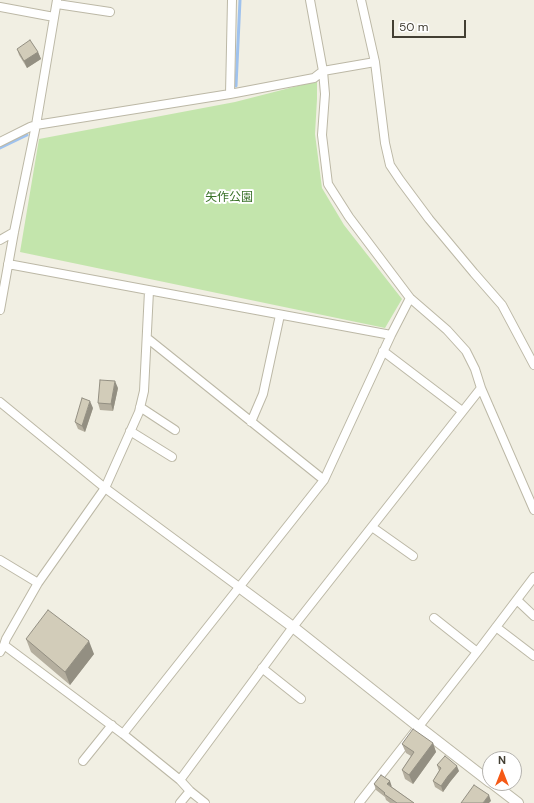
<!DOCTYPE html>
<html>
<head>
<meta charset="utf-8">
<style>
  body { margin:0 }
  #map { position:relative; width:534px; height:803px; overflow:hidden; background:#f1efe3; font-family:"DM Sans",sans-serif }
  canvas { display:block }
  .north { position:absolute; left:482px; top:751px; width:40px; height:40px; box-sizing:border-box; background:#fff; border:1px solid #b4b2ad; border-radius:50%; rotate:0deg; font-size:11px; font-weight:700; line-height:16px; text-align:center; color:#433f33 }
  .north::after { content:''; display:block; margin:auto; width:14px; height:18px; background:#f55916; clip-path:polygon(50% 0,100% 100%,50% 72%,0 100%) }
  .scale { position:absolute; left:392px; top:20px; width:74px; height:18px; box-sizing:border-box; border:2px solid #433f33; border-top:0; padding-left:5px; font-size:12px; line-height:14px; white-space:nowrap; color:#433f33; -webkit-text-stroke:3px #fff; paint-order:stroke }
</style>
</head>
<body>
<div id="map">
<canvas width="534" height="803"></canvas>
<div class="north">N</div>
<div class="scale">50 m</div>
</div>
<script>
const g = document.querySelector('canvas').getContext('2d');
g.lineJoin = 'round';
function paint(path, color) { g.fillStyle = color; g.fill(path, 'evenodd'); }
const toPath = rows => new Path2D(rows.map(r => 'M' + r).join(''));
function strokePath(path, color, width, dash) { g.strokeStyle = color; g.lineWidth = width; g.lineCap = dash ? 'butt' : 'round'; g.setLineDash(dash || []); g.stroke(path); }
function label(font, color, halo, rows, align = 'center') {
  g.font = font + ' "DM Sans","Noto Sans JP",sans-serif'; g.lineWidth = 4; g.setLineDash([]); g.textBaseline = 'middle'; g.strokeStyle = halo; g.fillStyle = color; for (const [text, x, y, turn = 0] of rows) {
    g.save(); g.translate(x, y); g.rotate((+turn || 0) * Math.PI / 180); g.textAlign = isNaN(turn) ? turn : align; if (halo) g.strokeText(text, 0, 0); g.fillText(text, 0, 0); g.restore();
  }
}
const green = toPath([
  [317,81,317,99,315,134,322,188,344,225,402,299,385,328,20,252,39,139,235,102]
]);
const stream = toPath([
  [236,86,240,0],
  [0,148,27,135]
]);
const minor = toPath([
  [361,0,375,62,385,143,390,165,400,180,429,219,474,273,502,305,534,365],
  [57,4,110,12],
  [0,7,54,17],
  [230,94,232,0],
  [0,142,30,127,36,125,230,94,314,78,323,71,375,62],
  [0,240,14,232],
  [8,264,391,335],
  [0,310,14,232,36,125,57,0],
  [147,338,324,480],
  [383,351,462,411],
  [481,388,534,510],
  [0,402,105,488,239,587],
  [140,407,175,430],
  [251,422,263,394,280,315],
  [130,431,172,457],
  [372,527,413,556],
  [0,560,38,583],
  [517,600,534,616],
  [434,618,477,652],
  [496,627,534,656],
  [4,645,123,734,180,780,190,791,205,803],
  [0,652,4,645,6,639,38,583,105,488,139,412,144,391,149,291],
  [262,668,301,699],
  [123,734,324,480,391,335,410,298],
  [83,761,112,725],
  [180,780,293,627,481,388,475,369,466,351,447,330,410,298,349,217,328,184,322,135,325,94,323,71,310,0],
  [180,803,190,791],
  [359,803,481,647,534,577]
]);
const tertiary = toPath([
  [239,587,293,627,419,727,490,782],
  [492,783,518,803]
]);
const wall = toPath([
  [17,49,38,52,41,59,27,68,19,55],
  [118,388,113,411,100,410,98,403],
  [93,408,85,432,78,429,75,422],
  [26,639,94,654,70,685,31,652],
  [433,743,436,752,413,784,405,779,402,770,411,756,406,753,402,744],
  [437,765,459,771,450,782,443,792,435,787,433,781,439,771],
  [374,784,392,787,414,803,390,803,386,800,385,797,376,790]
]);
const shadedWall = toPath([
  [38,52,41,59,27,68,24,61],
  [115,381,118,388,113,411,111,404],
  [90,401,93,408,85,432,82,426],
  [89,641,94,654,70,685,65,672],
  [433,743,436,752,413,784,409,775],
  [457,766,459,771,450,782,443,792,441,786,448,776],
  [390,781,392,787,387,784],
  [489,795,491,801,489,803,483,803]
]);
const building = toPath([
  [30,40,38,52,24,61,17,49,30,40],
  [100,380,115,381,111,404,98,403,100,380],
  [82,398,90,401,82,426,75,422,82,398],
  [48,610,89,641,65,672,26,639,48,610],
  [413,729,433,743,409,775,402,770,414,752,402,744,413,729],
  [445,756,457,766,448,776,441,786,433,781,441,768,437,765,445,756],
  [381,775,390,781,387,784,414,803,397,803,384,794,385,793,374,784,381,775],
  [474,785,489,795,483,803,461,803,474,785]
]);
const parkNames = [
  ["矢作公園",229,198]
];
paint(green, '#c3e5ac');
strokePath(stream, '#9fc2ee', 3);
strokePath(minor, '#bcb8a6', 10);
strokePath(tertiary, '#bcb8a6', 12);
strokePath(minor, '#fff', 8);
strokePath(tertiary, '#fff', 10);
paint(wall, '#b5af9f');
paint(shadedWall, '#938f82');
paint(building, '#d2ccb9');
strokePath(building, '#938f82', 1);
label('12px', '#3a7229', '#fff', parkNames);
</script>
</body>
</html>
